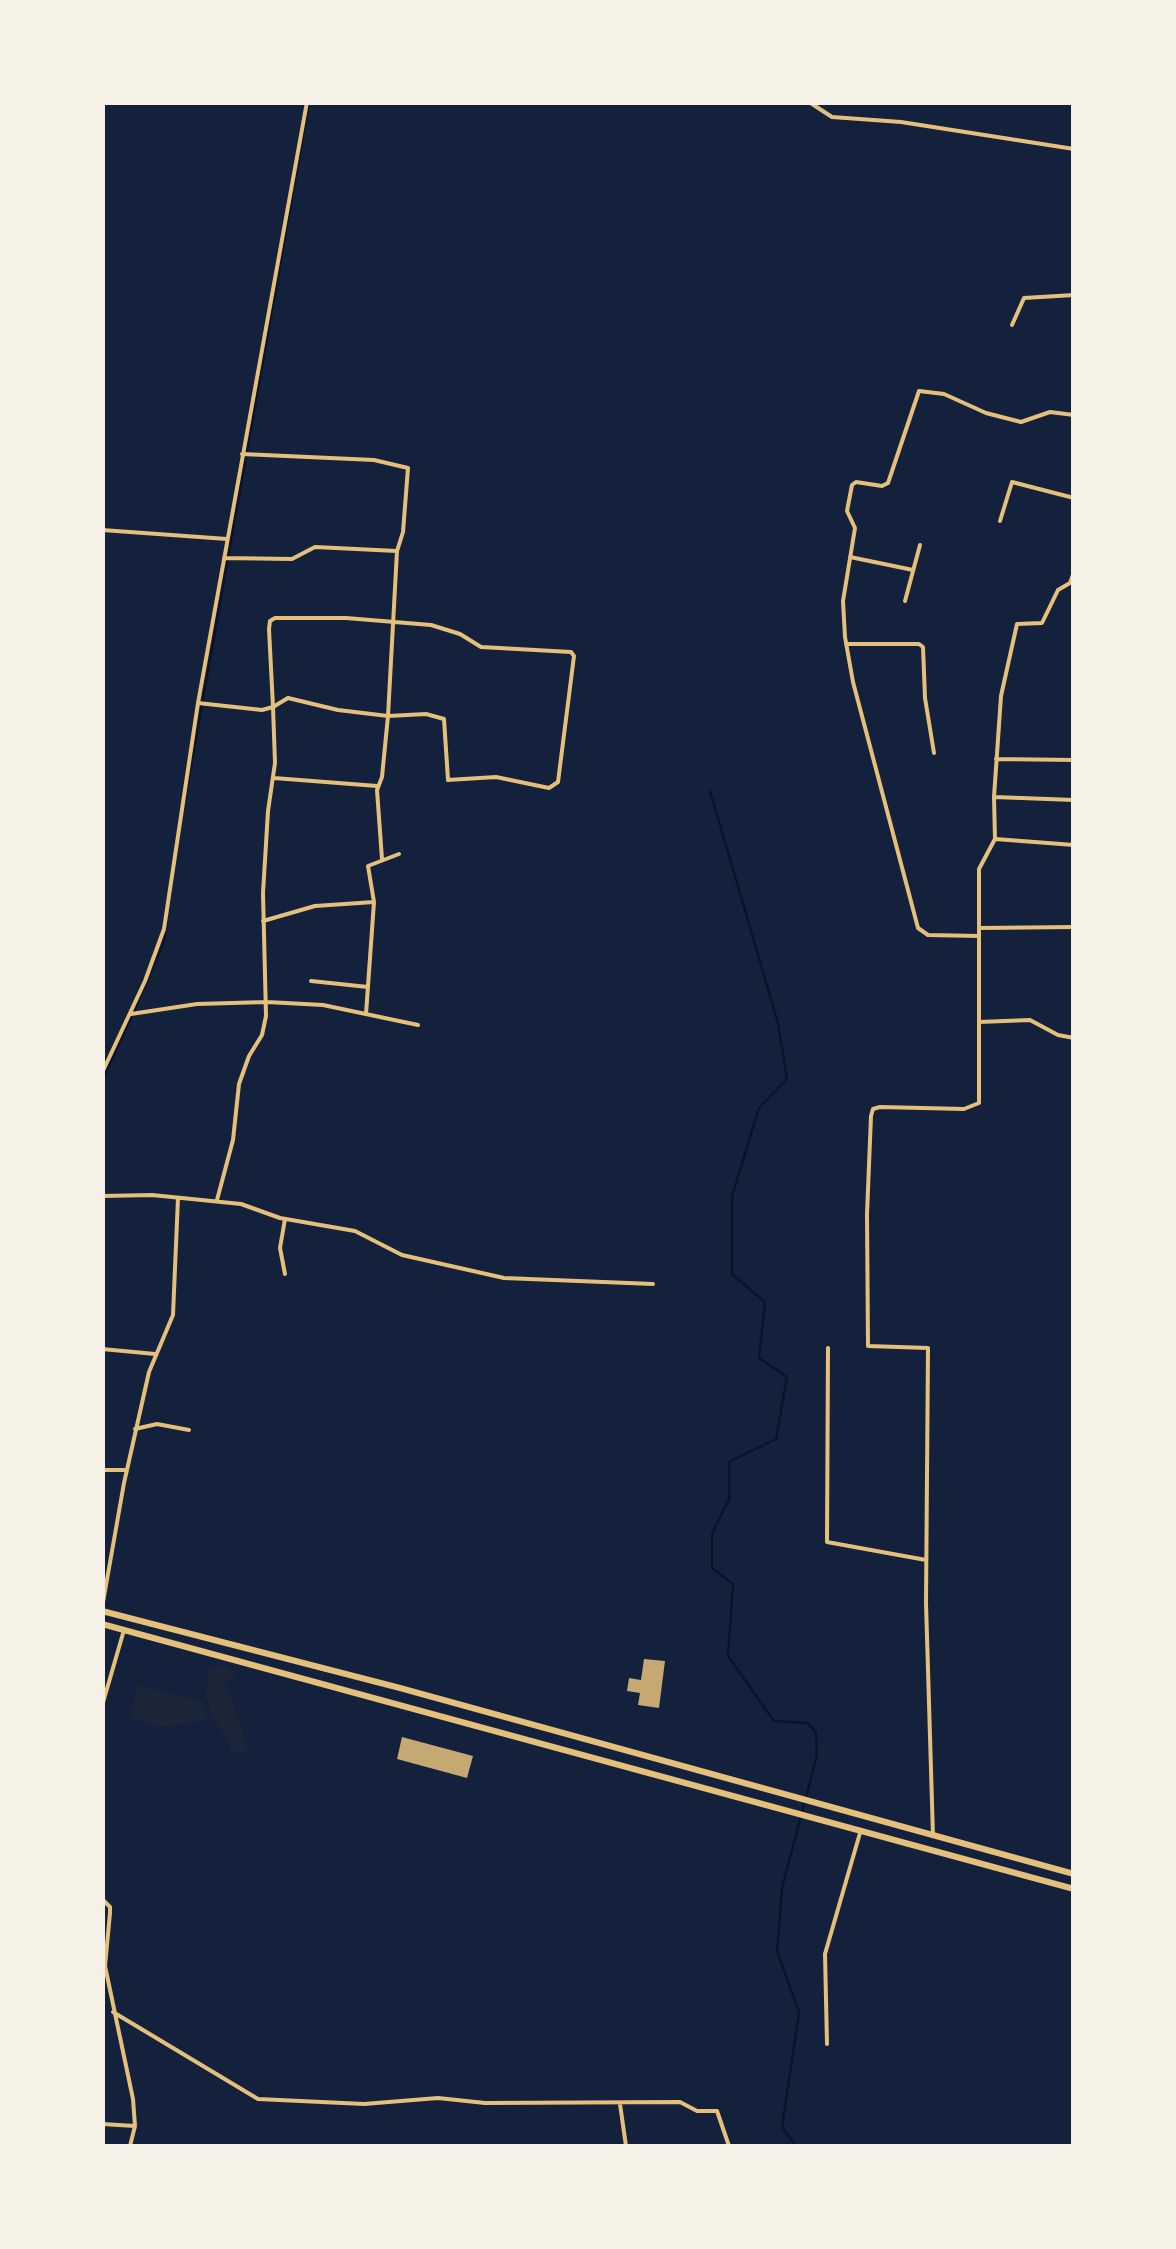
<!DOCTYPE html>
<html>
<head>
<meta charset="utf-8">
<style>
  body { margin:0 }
  #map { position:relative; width:1176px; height:2249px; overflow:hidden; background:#14213d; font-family:Mulish,sans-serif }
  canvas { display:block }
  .frame { position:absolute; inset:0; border:105px solid #f6f1e7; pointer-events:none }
</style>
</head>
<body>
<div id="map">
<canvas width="1176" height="2249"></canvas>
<div class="frame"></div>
</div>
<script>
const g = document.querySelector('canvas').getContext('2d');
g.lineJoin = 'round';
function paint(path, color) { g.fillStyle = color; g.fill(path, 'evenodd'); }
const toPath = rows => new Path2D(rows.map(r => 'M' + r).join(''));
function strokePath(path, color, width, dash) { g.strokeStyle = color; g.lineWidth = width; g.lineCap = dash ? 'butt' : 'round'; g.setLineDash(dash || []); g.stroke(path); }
const green = toPath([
  [225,1665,236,1673,223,1685,229,1690,243,1734,246,1744,243,1752,231,1752,231,1742,213,1719,206,1695,209,1669],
  [138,1685,202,1702,206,1720,165,1727,130,1718]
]);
const stream = toPath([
  [710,791,778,1023,787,1079,759,1108,732,1196,732,1274,765,1302,759,1358,787,1377,776,1439,729,1462,729,1499,712,1534,712,1568,733,1584,728,1656,774,1721,807,1723,816,1732,817,1755,782,1888,777,1951,799,2012,782,2127,796,2146],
  [185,800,309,102],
  [134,1011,163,944,167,922],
  [102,1080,132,1016]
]);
const building = toPath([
  [644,1659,665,1661,659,1708,638,1705,640,1693,627,1691,629,1678,641,1680],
  [402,1737,473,1756,467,1778,397,1759]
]);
const minor = toPath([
  [809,102,832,117,901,122,1074,149],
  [1012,325,1024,298,1074,295],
  [242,454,374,460,408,468,403,532,397,551],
  [1000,521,1012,482,1074,498],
  [102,530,227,539],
  [850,557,913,570],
  [224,558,292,559,315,547,397,551,388,716,382,777,377,790,382,859],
  [905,601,920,545],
  [846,644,919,644,923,647,925,698,934,753],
  [198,703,262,710,273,707,269,629,270,621,275,618,346,618,431,625,460,634,481,647,571,652,574,656,558,782,549,788,496,777,448,780,444,719,426,714,388,716,338,710,288,698,273,707,275,763,268,811,263,893,266,1016,262,1035,249,1056,239,1084,233,1140,217,1200],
  [996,759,1074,760],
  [274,778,377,786],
  [994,797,1074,800],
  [995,839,1074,845],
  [374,902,368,866,399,854],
  [263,921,315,906,374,902,366,1014],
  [979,928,1074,927],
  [979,936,928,935,918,928,853,682,845,637,843,601,855,528,847,511,852,485,856,482,882,486,888,483,919,391,944,394,986,413,1021,422,1050,412,1074,415],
  [311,981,368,987],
  [131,1014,197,1004,267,1002,323,1005,418,1025],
  [979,1022,1030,1020,1058,1035,1074,1038],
  [102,1073,145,981,164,929,198,703,307,102],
  [102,1196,152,1195,241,1204,280,1218,355,1231,402,1255,504,1278,653,1284],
  [285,1274,280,1248,285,1219],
  [828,1348,827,1542,926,1560],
  [102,1349,155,1354],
  [135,1429,157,1424,189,1430],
  [102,1470,127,1470],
  [102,1608,124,1483,149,1372,173,1315,178,1198],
  [102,1706,124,1630],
  [933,1836,926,1603,928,1348,868,1346,867,1214,871,1116,873,1109,880,1107,964,1109,979,1103,979,869,995,839,994,797,1001,696,1017,624,1042,623,1058,590,1070,583,1074,572],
  [102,1899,110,1907,110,1913,105,1966,133,2099,135,2126,130,2146],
  [113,2012,258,2099,364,2104,438,2098,485,2103,680,2102,697,2111,717,2111,729,2146],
  [827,2044,825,1954,860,1833],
  [620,2104,626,2146],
  [102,2124,135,2126]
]);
const trunk = toPath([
  [102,1611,400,1688,1074,1874],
  [102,1624,1074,1889]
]);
paint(green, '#1d2539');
strokePath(stream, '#0b132b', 2.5);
paint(building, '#c6a872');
strokePath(minor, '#e5c07b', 4);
strokePath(trunk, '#e5c07b', 6);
</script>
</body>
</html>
